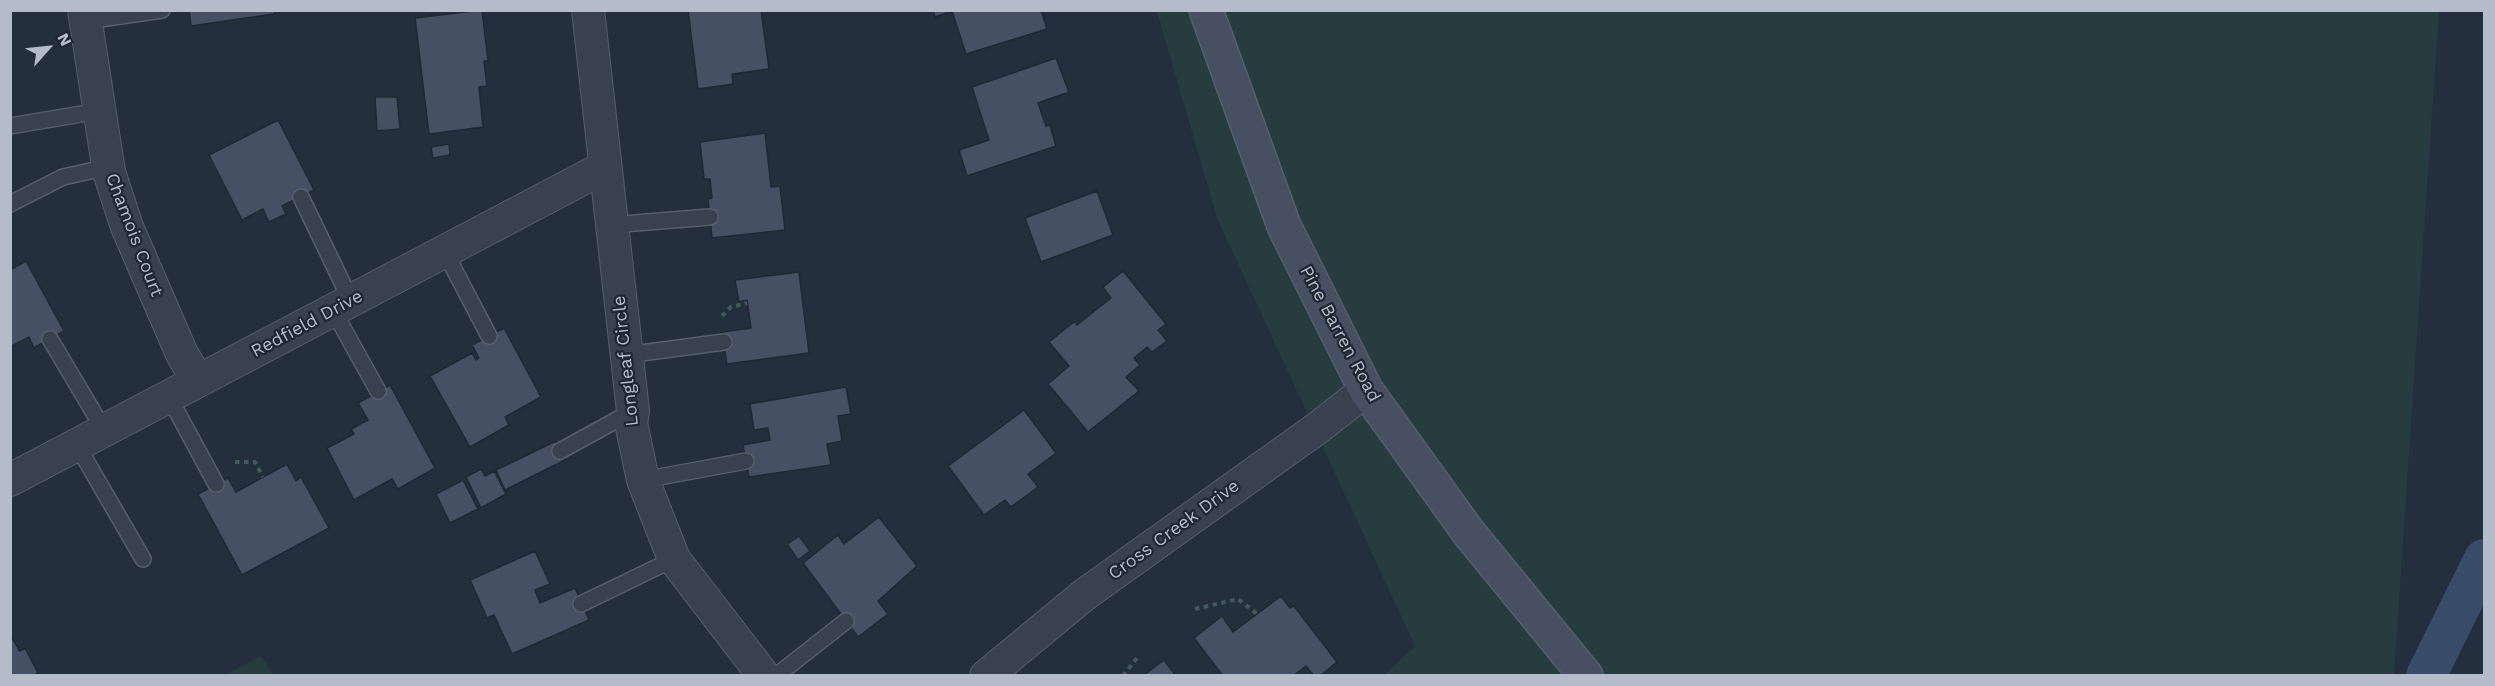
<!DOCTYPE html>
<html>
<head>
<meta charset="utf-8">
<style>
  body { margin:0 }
  #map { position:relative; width:2495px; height:686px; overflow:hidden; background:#242f3e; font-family:"Work Sans",sans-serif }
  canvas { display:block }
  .frame { position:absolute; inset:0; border:12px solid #b4bcc9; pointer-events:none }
  .north { position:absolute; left:18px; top:18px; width:60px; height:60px; -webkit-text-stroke:4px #1d2633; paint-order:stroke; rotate:63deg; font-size:16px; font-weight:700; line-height:24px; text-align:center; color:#b4bcc9 }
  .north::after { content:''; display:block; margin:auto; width:21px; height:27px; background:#b4bcc9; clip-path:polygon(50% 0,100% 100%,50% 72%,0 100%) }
</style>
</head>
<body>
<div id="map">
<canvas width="2495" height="686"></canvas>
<div class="frame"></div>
<div class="north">N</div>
</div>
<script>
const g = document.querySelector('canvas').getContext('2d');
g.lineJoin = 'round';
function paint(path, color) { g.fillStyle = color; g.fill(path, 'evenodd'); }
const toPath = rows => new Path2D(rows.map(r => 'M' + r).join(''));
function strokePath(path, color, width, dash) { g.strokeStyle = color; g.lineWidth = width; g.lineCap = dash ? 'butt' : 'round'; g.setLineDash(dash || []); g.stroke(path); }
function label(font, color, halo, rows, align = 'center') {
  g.font = font + ' "Work Sans",sans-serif'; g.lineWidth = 4.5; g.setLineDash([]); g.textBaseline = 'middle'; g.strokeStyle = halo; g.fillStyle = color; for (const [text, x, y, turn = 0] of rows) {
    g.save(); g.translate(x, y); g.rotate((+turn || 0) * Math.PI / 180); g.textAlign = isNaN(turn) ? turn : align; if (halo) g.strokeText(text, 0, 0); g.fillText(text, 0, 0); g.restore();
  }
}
const green = toPath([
  [1157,11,2439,11,2394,675,1384,675,1415,646,1217,218],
  [261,656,273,675,225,675]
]);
const canal = toPath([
  [2426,676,2484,559]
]);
const building = toPath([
  [189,10,274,10,274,14,191,26,189,10],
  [482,10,488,61,484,61,487,86,479,87,483,127,429,134,415,18,482,10],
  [688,10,761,10,769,69,732,74,733,84,698,89,688,10],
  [933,10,1041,10,1047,29,966,54,952,11,935,17,933,10],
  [1056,58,1069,92,1038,103,1046,126,1050,125,1056,146,967,176,959,150,989,140,972,87,1056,58],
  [375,97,397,97,400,129,377,131,375,97],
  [278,120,314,190,282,206,286,214,269,222,263,209,242,220,209,155,278,120],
  [765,133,771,187,780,186,785,230,712,238,708,199,712,198,710,179,704,179,700,142,765,133],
  [449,144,450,155,433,158,431,147,449,144],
  [1097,191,1113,235,1041,262,1025,218,1097,191],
  [26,261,64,331,34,348,29,337,10,347,10,270,26,261],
  [1123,271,1166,324,1158,330,1167,341,1152,352,1147,347,1134,358,1140,365,1126,377,1139,391,1088,432,1048,384,1069,366,1049,342,1075,321,1077,325,1111,298,1103,287,1123,271],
  [799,272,809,353,727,364,722,332,751,328,747,300,739,302,735,280,799,272],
  [504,328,541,397,505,417,509,425,470,447,430,376,472,353,476,360,479,358,472,345,504,328],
  [390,385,435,468,398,489,392,479,354,500,327,448,354,434,351,429,368,420,358,403,390,385],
  [846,387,851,414,838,416,842,441,827,444,831,465,749,477,743,445,770,440,768,428,754,430,750,404,846,387],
  [1024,410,1056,453,1028,474,1038,487,1011,507,1005,500,984,515,948,466,1024,410],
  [556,441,565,460,505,490,496,470,556,441],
  [287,464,296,481,301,477,329,528,242,575,198,494,228,478,236,492,287,464],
  [481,469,485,476,494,471,506,494,481,508,466,477,481,469],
  [463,480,478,509,450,523,436,494,463,480],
  [879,517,917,566,878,601,888,614,858,637,803,563,838,535,844,544,879,517],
  [799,536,810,551,798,560,787,544,799,536],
  [535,551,550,584,535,590,540,603,575,588,589,620,512,654,494,615,487,618,470,580,535,551],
  [1281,596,1290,608,1294,606,1337,662,1320,676,1314,676,1306,666,1293,676,1223,676,1194,638,1222,616,1233,632,1281,596],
  [10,635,20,651,25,648,38,673,33,676,10,676,10,635],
  [1164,660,1176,676,1143,676,1148,672,1164,660]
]);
const path = toPath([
  [722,316,731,307,747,303],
  [235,462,255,462,263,477],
  [1195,609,1238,599,1257,614],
  [1123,676,1137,658]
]);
const lane = toPath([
  [86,21,162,10],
  [10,126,99,111],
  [301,197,351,301],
  [10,204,63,177,108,167],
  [610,225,710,217],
  [445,252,489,336],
  [333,310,378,391],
  [50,339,104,430],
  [626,355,724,342],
  [169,397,216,484],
  [77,445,143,559],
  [560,451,633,411],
  [643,480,746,461],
  [581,604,674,559],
  [776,676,846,621]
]);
const street = toPath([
  [84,10,109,172,127,227,182,354,198,381],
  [588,10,633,411,631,423,643,480,674,559,764,676],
  [10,480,603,168],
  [986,676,1084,595,1319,427,1366,390]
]);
const secondary = toPath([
  [1206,10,1284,226,1366,390,1469,533,1586,676]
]);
const streetNames = [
  ["Chamois Court",134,235,69],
  ["Redfield Drive",307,324,-28],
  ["Pine Barren Road",1340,334,62],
  ["Longleaf Circle",626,361,-96],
  ["Cross Creek Drive",1174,530,-36]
];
paint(green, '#263c3f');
strokePath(canal, '#394c67', 40);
paint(building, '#455162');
strokePath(building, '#1f2835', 1.5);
strokePath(lane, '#565f6c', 18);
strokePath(street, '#565f6c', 34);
strokePath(secondary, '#565f6c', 36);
strokePath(path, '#44595c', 4, [4.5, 4.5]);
strokePath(lane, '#38414e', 15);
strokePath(street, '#38414e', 32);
strokePath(secondary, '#465061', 33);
label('18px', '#b4bcc9', '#1d2633', streetNames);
</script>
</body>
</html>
